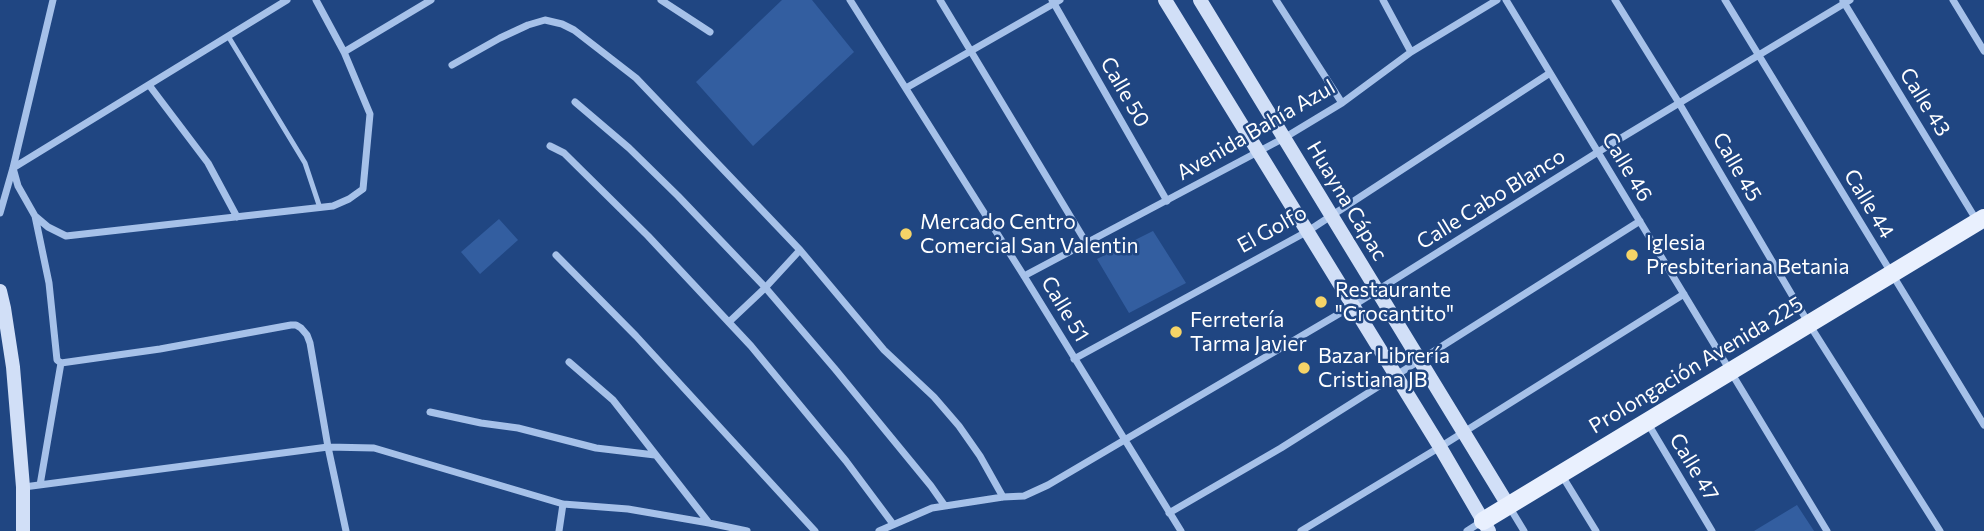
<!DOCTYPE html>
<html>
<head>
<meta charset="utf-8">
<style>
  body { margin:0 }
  canvas { display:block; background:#204682 }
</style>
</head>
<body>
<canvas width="1984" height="531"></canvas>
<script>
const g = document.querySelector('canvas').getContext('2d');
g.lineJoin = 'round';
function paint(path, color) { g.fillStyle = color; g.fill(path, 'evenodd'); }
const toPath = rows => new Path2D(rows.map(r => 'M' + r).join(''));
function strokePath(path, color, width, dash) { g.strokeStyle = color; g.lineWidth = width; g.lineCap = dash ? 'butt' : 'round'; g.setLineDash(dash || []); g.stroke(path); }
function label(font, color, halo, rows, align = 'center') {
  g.font = font + ' Commissioner,sans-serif'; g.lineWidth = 5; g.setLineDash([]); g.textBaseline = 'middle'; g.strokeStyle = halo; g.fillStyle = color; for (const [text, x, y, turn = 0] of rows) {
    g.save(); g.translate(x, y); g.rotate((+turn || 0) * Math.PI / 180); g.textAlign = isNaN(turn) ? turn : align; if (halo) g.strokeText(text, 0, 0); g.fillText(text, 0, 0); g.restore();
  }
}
const green = toPath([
  [782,0,812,0,854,52,753,146,696,82],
  [499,219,518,240,480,274,461,252],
  [1153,231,1186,283,1129,313,1097,259],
  [1797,505,1814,531,1754,531]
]);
const service = toPath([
  [228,36,305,163,320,208]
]);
const minor = toPath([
  [287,0,13,168,18,186,35,216,48,227,66,236,333,206,349,199,363,189,370,114,344,52,316,0],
  [661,0,710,32],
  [850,0,1024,276,1181,531],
  [940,0,1087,244],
  [1052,0,1167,201],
  [1276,0,1342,103],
  [1383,0,1411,52],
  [1506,0,1827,531],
  [1615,0,1679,103,1809,324,1940,531],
  [1725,0,1984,425],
  [1953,0,1984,51],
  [1843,1,1977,221],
  [344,52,431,0],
  [452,65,500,38,528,25,545,20,562,24,574,30,636,78,800,250,884,350,934,397,959,426,980,456,1003,497],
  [149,85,208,163,237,217],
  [906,88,1060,0],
  [575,102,629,148,678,196,764,286,835,369,931,486,945,506],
  [550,146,564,153,648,236,751,346,846,461,893,524],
  [0,213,13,168,53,0],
  [35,216,49,283,57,360,61,363,160,349,291,325,296,325,301,328,307,335,310,343,328,447,346,531],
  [556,255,636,336,815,531],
  [1024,276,1284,138,1342,103,1411,52,1497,0],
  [729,322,765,288,800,250],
  [1074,359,1308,231,1550,73],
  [569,362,613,400,709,523,747,531],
  [430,412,481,423,518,428,596,448,655,455],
  [1647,422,1712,531],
  [1561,474,1596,531],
  [40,485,61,363],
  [24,487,328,447,374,448,563,504,628,509,709,523],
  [1510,508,1524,531],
  [1169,513,1281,448,1640,221],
  [559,531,563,504],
  [879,531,932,508,1003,497,1024,496,1048,485,1354,305,1598,152,1850,0],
  [1301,531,1440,447,1684,294],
  [1467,531,1481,522]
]);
const secondary = toPath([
  [1165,0,1440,447,1489,531],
  [1200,0,1508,505],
  [0,291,4,308,13,367,23,487,23,531]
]);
const primary = toPath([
  [1483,521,1984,218]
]);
const markers = [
  [906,234,7,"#f6d467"],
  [1632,255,7,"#f6d467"],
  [1321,302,7,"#f6d467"],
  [1176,332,7,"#f6d467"],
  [1304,368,7,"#f6d467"]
];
const streetNames = [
  ["Calle 50",1125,92,60],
  ["Calle 43",1925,102,58],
  ["Avenida Bahía Azul",1256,130,-30],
  ["Calle 46",1627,167,59],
  ["Calle 45",1737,167,60],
  ["Calle Cabo Blanco",1491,199,-32],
  ["Huayna Cápac",1347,201,59],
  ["Calle 44",1869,204,59],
  ["El Golfo",1272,229,-29],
  ["Calle 51",1065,309,59],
  ["Prolongación Avenida 225",1696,365,-31],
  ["Calle 47",1694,467,59]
];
const poiNames = [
  ["Mercado Centro",920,222],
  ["Comercial San Valentin",920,246],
  ["Iglesia",1646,243],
  ["Presbiteriana Betania",1646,267],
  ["Restaurante",1335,290],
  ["\"Crocantito\"",1335,314],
  ["Ferretería",1190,320],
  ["Tarma Javier",1190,344],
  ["Bazar Librería",1318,356],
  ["Cristiana JB",1318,380]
];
paint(green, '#335ea0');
strokePath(service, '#a6c1e9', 5);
strokePath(minor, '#a6c1e9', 7);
strokePath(secondary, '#d1dff7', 14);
strokePath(primary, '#e9f0fe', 18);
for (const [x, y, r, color] of markers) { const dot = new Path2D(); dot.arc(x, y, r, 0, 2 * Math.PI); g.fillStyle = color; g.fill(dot); strokePath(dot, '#204682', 2.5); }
label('21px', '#fff', '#204682', streetNames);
label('21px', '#fff', '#204682', poiNames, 'left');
</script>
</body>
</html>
